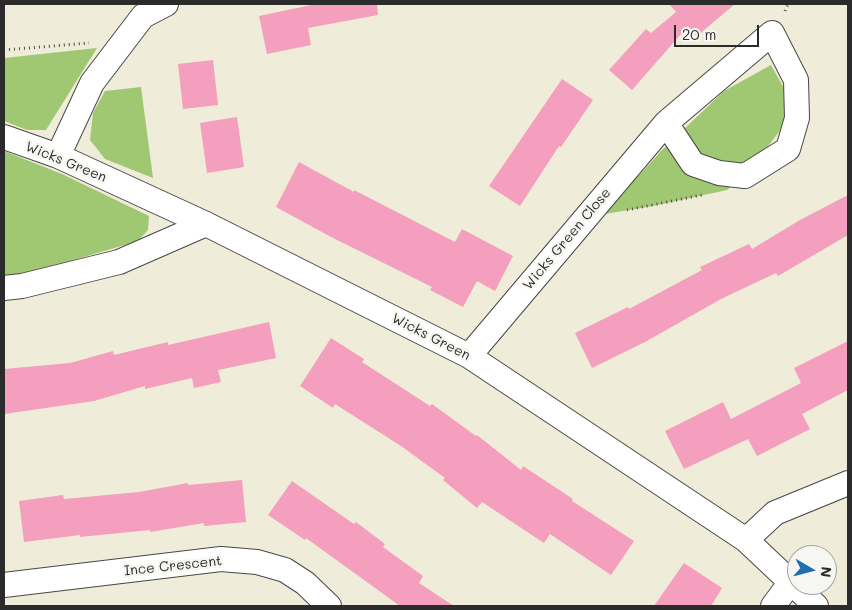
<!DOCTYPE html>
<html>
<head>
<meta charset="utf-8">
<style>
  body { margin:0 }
  #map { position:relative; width:852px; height:610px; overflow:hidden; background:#efecd9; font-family:Mali,sans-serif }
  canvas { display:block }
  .frame { position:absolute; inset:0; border:5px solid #2b2b2b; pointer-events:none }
  .north { position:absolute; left:787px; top:545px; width:50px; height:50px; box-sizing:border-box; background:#f6f6f2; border:1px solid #a5a5a2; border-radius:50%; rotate:98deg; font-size:14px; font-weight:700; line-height:20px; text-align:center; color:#2b2b2b }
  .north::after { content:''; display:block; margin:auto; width:18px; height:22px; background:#1f6fb2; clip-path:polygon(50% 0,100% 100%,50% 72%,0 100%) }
  .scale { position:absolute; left:674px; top:25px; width:85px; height:22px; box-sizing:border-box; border:2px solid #2b2b2b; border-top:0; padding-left:6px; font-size:15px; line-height:18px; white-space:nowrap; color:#2b2b2b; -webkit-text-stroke:4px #f6f6f2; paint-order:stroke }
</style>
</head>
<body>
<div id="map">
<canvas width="852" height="610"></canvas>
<div class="frame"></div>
<div class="north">N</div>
<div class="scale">20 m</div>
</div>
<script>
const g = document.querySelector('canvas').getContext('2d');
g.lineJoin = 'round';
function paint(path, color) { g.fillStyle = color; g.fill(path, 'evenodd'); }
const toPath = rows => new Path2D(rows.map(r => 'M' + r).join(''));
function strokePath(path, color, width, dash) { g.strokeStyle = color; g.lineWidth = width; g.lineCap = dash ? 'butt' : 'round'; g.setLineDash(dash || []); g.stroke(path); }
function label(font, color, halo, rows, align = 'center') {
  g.font = font + ' Mali,sans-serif'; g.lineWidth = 5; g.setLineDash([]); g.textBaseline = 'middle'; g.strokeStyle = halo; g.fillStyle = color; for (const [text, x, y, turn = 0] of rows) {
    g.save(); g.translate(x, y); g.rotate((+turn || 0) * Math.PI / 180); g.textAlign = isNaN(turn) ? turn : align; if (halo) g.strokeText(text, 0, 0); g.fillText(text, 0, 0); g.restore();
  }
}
const green = toPath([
  [97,48,46,130,27,130,4,121,4,58],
  [771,65,785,90,787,116,779,132,745,176,727,190,653,206,599,215,644,170,661,151,724,91],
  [141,87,153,178,105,159,90,140,93,113,105,91],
  [4,151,62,174,149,216,148,230,138,241,13,278,4,279]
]);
const building = toPath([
  [316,4,377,4,378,15,308,28,311,45,267,54,259,16],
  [669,4,735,4,697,36,688,26,632,90,609,70,646,29,651,33,676,12],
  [213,60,218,105,183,109,178,64],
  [562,79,593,100,561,147,559,146,520,206,489,186],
  [237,117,244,167,207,173,200,123],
  [299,162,354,192,354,190,455,242,462,229,513,256,495,291,477,281,463,307,430,290,432,287,331,237,276,207],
  [848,195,848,235,778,276,776,273,721,299,645,342,592,368,575,333,628,307,629,309,702,270,700,267,749,244,752,249,800,220],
  [269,322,276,358,218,370,221,382,194,388,192,378,145,389,145,386,94,401,4,414,4,369,70,363,113,351,114,355,168,342,168,345],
  [331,338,364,359,362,362,430,406,432,404,476,436,477,435,521,470,523,466,573,499,572,501,634,541,611,575,550,534,544,543,482,502,477,508,443,480,445,478,401,446,335,404,333,408,300,386],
  [848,341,848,390,802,414,810,429,757,456,748,439,684,469,665,431,723,402,731,419,801,383,794,368],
  [242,480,246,522,204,526,204,523,150,532,150,530,80,537,80,535,24,542,19,501,63,495,64,499,139,492,188,483,188,485],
  [292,481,354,524,356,522,385,544,383,547,423,576,419,583,454,606,400,606,306,538,305,540,268,515],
  [684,563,722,588,711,606,654,606]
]);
const path = toPath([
  [785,11,788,4],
  [4,50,89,43],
  [627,210,702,195]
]);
const street = toPath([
  [4,137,58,156,206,224,469,356,746,540,816,606],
  [58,156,92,83,143,16,166,4],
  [4,288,22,286,119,262,206,224],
  [469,356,666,123,772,33,796,80,797,118,788,149,745,176,719,173,693,164,666,123],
  [746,540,775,513,848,483],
  [4,585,221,559,257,562,285,570,305,583,329,606],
  [773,606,791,582]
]);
const streetNames = [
  ["Wicks Green",66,162,22],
  ["Wicks Green Close",567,239,-50],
  ["Wicks Green",431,337,27],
  ["Ince Crescent",173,566,-6]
];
paint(green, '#a0c873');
paint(building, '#f49fbd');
strokePath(street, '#484845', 26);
strokePath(path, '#484845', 3, [1, 4]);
strokePath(street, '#fff', 24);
label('14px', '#2b2b2b', '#f6f6f2', streetNames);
</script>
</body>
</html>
